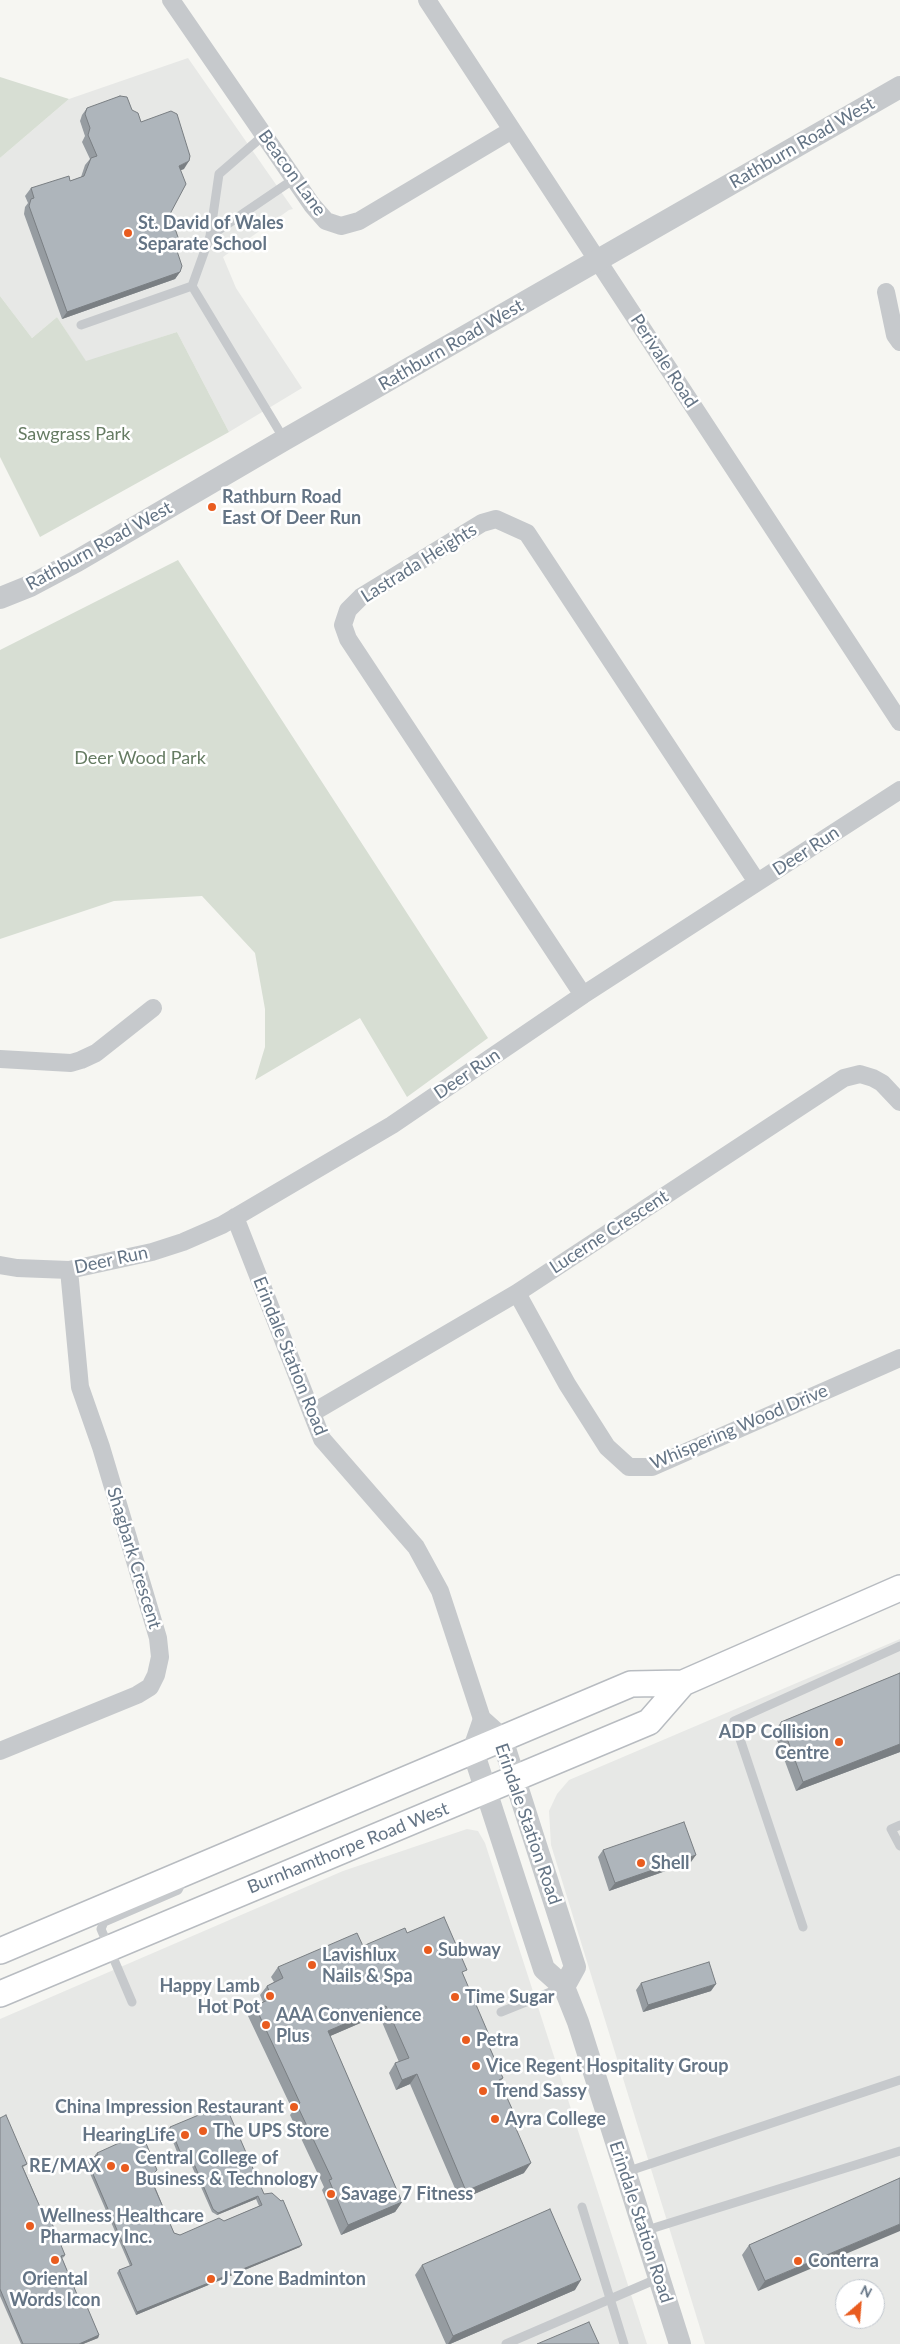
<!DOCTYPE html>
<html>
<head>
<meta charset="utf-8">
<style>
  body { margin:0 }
  #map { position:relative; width:900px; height:2344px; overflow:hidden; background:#f6f6f2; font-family:Lato,sans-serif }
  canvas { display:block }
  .north { position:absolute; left:835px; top:2279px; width:50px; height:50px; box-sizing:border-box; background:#fff; border:1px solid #c1c7ce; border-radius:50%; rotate:27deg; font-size:14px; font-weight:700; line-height:20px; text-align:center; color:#647485 }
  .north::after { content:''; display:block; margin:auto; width:18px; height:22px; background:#e95c1f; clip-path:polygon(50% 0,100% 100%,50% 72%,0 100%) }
</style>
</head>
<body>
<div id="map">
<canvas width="900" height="2344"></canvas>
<div class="north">N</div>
</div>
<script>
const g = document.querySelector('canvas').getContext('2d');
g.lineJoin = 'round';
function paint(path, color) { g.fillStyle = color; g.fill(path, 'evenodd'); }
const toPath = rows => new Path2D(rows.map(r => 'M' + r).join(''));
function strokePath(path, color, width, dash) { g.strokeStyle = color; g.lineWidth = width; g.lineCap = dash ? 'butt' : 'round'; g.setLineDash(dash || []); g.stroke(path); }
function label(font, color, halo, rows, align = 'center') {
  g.font = font + ' Lato,sans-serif'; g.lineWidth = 5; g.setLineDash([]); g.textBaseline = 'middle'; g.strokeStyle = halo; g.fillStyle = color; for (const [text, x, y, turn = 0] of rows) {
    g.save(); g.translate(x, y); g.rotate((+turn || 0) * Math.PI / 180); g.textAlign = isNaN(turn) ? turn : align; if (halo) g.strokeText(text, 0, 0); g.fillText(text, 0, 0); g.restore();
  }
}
const built = toPath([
  [188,58,293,209,289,210,223,257,236,288,302,388,229,432,177,332,86,362,57,317,32,338,0,296,0,158,69,99],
  [900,1639,900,2344,705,2344,551,1845,549,1811,557,1794,569,1780],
  [845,2289,875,2289,875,2319,845,2319],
  [467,1829,478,1831,485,1843,647,2344,0,2344,0,2019,343,1871]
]);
const green = toPath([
  [0,77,69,99,0,158],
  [0,296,32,338,57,317,86,361,177,332,229,432,40,537,0,457],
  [178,560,488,1038,407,1097,360,1018,255,1080,265,1047,265,1009,255,953,202,896,114,901,0,939,0,650]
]);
const service = toPath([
  [210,236,219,174,264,135],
  [81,325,192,286],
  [284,439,192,286,210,236,294,179],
  [900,1825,891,1829,900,1846],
  [803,1927,734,1721,900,1646],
  [132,2002,101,1929,104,1922,178,1890,183,1880],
  [501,2012,563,1987],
  [626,2172,900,2080],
  [582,2207,624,2344],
  [644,2231,900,2151],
  [506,2344,659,2278]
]);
const minor = toPath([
  [171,0,312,205,326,221,341,226,359,221,512,130],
  [427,0,900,722],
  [886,292,895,335,900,342],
  [583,995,348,639,343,625,348,610,361,597,482,523,496,519,527,533,757,882],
  [0,1059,71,1063,81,1060,96,1053,153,1008],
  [235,1217,322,1439,416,1547,440,1591,483,1722],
  [0,1265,17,1268,69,1270,152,1252,183,1242,222,1225,392,1125,583,995,900,790],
  [517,1293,567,1384,607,1447,629,1467,652,1467,900,1358],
  [312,1413,517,1293,844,1078,860,1074,873,1078,882,1083,900,1102],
  [0,1751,137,1695,150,1687,156,1675,160,1657,158,1638,101,1447,80,1387,69,1270]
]);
const tertiary = toPath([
  [0,598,30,586,77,561,284,440,900,87],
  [564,1987,575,1967,502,1739,483,1722,473,1751,544,1969,564,1987,578,2022,680,2344]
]);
const secondary = toPath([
  [0,1951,631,1684,683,1683,900,1588],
  [0,1994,649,1722,683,1683]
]);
const wall = toPath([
  [87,108,132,110,141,122,184,169,180,170,170,214,177,251,180,272,175,279,62,319,24,214,25,207,28,203,25,196,31,188,70,181,81,177,85,165,90,159,82,142,85,136,80,121,82,115],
  [900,1673,900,1752,796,1791,774,1732,781,1722],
  [603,1850,691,1862,609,1891,598,1857],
  [407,1933,463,1975,486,2039,503,2078,500,2082,515,2126,524,2173,460,2200,410,2084,396,2090,389,2073,395,2063,399,2062,379,2015,330,2036,402,2202,395,2212,341,2235,322,2190,324,2187,290,2115,293,2111,248,2016,255,2006,263,2002,260,1995,267,1986,274,1982,271,1977,278,1967,363,1946],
  [641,1983,711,1991,643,2012,636,1990],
  [0,2118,27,2164,25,2166,23,2167,47,2223,65,2255,64,2257,62,2258,81,2304,99,2335,98,2338,83,2344,21,2344,0,2296],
  [170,2127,264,2194,300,2247,136,2315,117,2273,119,2270,130,2266,85,2162,87,2160,95,2156,95,2155,97,2153,132,2141,155,2173,151,2177,174,2233,180,2235,224,2221,259,2206,256,2199,217,2215,212,2212,190,2162,181,2162,168,2129],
  [900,2178,758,2291,742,2255,749,2245],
  [422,2265,575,2290,450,2344,446,2344,415,2275]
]);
const shadedWall = toPath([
  [189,161,184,169,173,173,179,166],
  [180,272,175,279,62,319,67,312],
  [900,1744,900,1752,796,1791,803,1782],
  [696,1855,691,1862,609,1891,615,1883],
  [716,1984,711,1991,643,2012,648,2005],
  [386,2006,379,2015,321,2040,328,2031],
  [417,2074,410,2084,396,2090,402,2080],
  [183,2159,192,2159,190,2162,181,2162],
  [531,2163,524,2173,460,2200,466,2191],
  [258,2196,256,2199,217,2215,218,2213],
  [402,2202,395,2212,341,2235,348,2225],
  [900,2224,900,2231,758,2291,765,2281],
  [302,2245,300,2247,136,2315,137,2312],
  [581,2280,575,2290,450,2344,448,2344,453,2336],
  [99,2335,98,2338,83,2344,79,2344]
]);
const building = toPath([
  [120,96,127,97,132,110,138,113,141,122,171,111,177,114,190,156,189,161,179,166,186,184,170,214,180,243,177,251,182,266,180,272,67,312,29,206,31,199,34,198,31,188,69,176,70,181,84,176,91,158,97,156,88,135,90,128,85,114,87,108,120,96],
  [900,1673,900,1744,803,1782,781,1722,900,1673],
  [684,1822,696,1855,615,1883,603,1850,684,1822],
  [444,1917,467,1970,462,1972,489,2035,485,2037,503,2078,499,2080,518,2122,514,2124,531,2163,466,2191,417,2074,402,2080,395,2063,409,2058,386,2006,328,2031,402,2202,348,2225,329,2180,332,2179,297,2105,300,2103,255,2006,272,1998,267,1986,283,1978,278,1967,357,1933,363,1946,405,1928,407,1933,444,1917],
  [709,1962,716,1984,648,2005,641,1983,709,1962],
  [225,2104,264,2194,272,2193,281,2201,283,2200,302,2245,137,2312,119,2270,132,2265,87,2160,98,2155,97,2153,130,2138,132,2141,143,2136,157,2170,150,2177,174,2233,180,2235,219,2218,224,2221,262,2205,258,2196,218,2213,213,2209,192,2159,183,2159,170,2127,225,2104],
  [6,2115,27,2164,22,2166,47,2223,51,2221,65,2255,61,2256,81,2304,85,2302,99,2335,79,2344,23,2344,0,2289,0,2118,6,2115],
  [900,2178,900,2224,765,2281,749,2245,900,2178],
  [550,2209,581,2280,453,2336,422,2265,550,2209],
  [589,2322,599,2344,537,2344,589,2322]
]);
const markers = [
  [128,233,5,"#e95c1f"],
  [212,507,5,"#e95c1f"],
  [839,1742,5,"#e95c1f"],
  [641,1863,5,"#e95c1f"],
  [428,1950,5,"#e95c1f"],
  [312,1965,5,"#e95c1f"],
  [270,1996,5,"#e95c1f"],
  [455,1997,5,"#e95c1f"],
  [266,2025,5,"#e95c1f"],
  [466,2040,5,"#e95c1f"],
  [476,2066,5,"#e95c1f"],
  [483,2091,5,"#e95c1f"],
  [294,2107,5,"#e95c1f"],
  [495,2119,5,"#e95c1f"],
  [203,2131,5,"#e95c1f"],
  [185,2135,5,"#e95c1f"],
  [111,2166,5,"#e95c1f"],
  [125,2168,5,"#e95c1f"],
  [331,2194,5,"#e95c1f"],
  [30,2226,5,"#e95c1f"],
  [55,2260,5,"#e95c1f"],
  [798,2261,5,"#e95c1f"],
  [211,2279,5,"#e95c1f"]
];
const streetNames = [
  ["Rathburn Road West",802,143,-30],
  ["Beacon Lane",292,173,54],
  ["Rathburn Road West",451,345,-30],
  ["Perivale Road",664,361,57],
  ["Rathburn Road West",99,546,-29],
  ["Lastrada Heights",419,563,-32],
  ["Deer Run",806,851,-33],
  ["Deer Run",467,1074,-34],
  ["Lucerne Crescent",609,1232,-33],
  ["Deer Run",111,1260,-12],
  ["Erindale Station Road",290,1356,68],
  ["Whispering Wood Drive",739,1427,-23],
  ["Shagbark Crescent",134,1558,73],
  ["Erindale Station Road",528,1824,71],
  ["Burnhamthorpe Road West",348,1848,-22],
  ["Erindale Station Road",641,2222,72]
];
const poiNames = [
  ["St. David of Wales",138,223],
  ["Separate School",138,244],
  ["Rathburn Road",222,497],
  ["East Of Deer Run",222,518],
  ["ADP Collision",829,1732,"right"],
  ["Centre",829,1753,"right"],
  ["Shell",651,1863],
  ["Subway",438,1950],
  ["Lavishlux",322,1955],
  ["Nails & Spa",322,1976],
  ["Happy Lamb",260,1986,"right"],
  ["Hot Pot",260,2007,"right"],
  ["Time Sugar",465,1997],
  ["AAA Convenience",276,2015],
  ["Plus",276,2036],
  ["Petra",476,2040],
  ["Vice Regent Hospitality Group",486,2066],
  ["Trend Sassy",493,2091],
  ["China Impression Restaurant",284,2107,"right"],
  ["Ayra College",505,2119],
  ["The UPS Store",213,2131],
  ["HearingLife",175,2135,"right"],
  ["Central College of",135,2158],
  ["Business & Technology",135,2179],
  ["RE/MAX",101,2166,"right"],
  ["Savage 7 Fitness",341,2194],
  ["Wellness Healthcare",40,2216],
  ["Pharmacy Inc.",40,2237],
  ["Conterra",808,2261],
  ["Oriental",55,2279,"center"],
  ["Words Icon",55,2300,"center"],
  ["J Zone Badminton",221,2279]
];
const parkNames = [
  ["Sawgrass Park",74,434],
  ["Deer Wood Park",140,758]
];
paint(built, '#e7e8e6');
paint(green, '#d7ded3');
strokePath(secondary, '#b8bcc1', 28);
strokePath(service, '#c6c9cc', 9);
strokePath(minor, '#c6c9cc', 18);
strokePath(tertiary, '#c6c9cc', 22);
strokePath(secondary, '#fff', 25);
paint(wall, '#969ca1');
paint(shadedWall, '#7a7f83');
paint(building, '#aeb5bb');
strokePath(building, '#7a7f83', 1);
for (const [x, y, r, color] of markers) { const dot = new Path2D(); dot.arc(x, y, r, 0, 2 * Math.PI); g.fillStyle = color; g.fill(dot); strokePath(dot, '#fff', 2); }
label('18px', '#647485', '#fff', streetNames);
label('bold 18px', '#647485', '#fff', poiNames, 'left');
label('18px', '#667c63', '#fff', parkNames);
</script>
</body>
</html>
